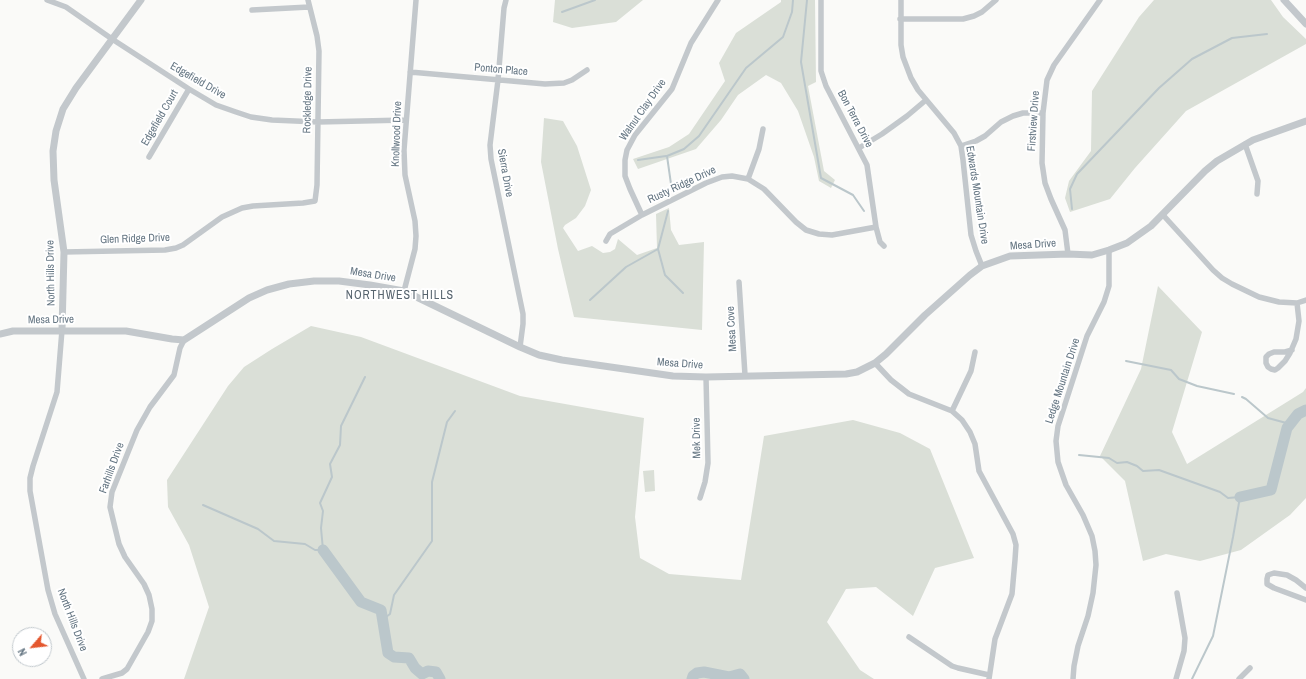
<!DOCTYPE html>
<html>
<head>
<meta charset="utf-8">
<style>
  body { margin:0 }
  #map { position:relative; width:1306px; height:679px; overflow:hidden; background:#fafaf8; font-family:"Archivo Narrow",sans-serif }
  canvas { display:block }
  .north { position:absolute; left:12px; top:627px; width:40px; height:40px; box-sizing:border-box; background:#fff; border:1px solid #c1c8cd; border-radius:50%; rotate:242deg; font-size:11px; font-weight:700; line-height:16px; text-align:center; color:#657683 }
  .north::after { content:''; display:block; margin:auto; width:14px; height:18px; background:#e4572e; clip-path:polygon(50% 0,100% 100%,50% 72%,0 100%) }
</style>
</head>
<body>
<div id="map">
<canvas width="1306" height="679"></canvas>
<div class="north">N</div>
</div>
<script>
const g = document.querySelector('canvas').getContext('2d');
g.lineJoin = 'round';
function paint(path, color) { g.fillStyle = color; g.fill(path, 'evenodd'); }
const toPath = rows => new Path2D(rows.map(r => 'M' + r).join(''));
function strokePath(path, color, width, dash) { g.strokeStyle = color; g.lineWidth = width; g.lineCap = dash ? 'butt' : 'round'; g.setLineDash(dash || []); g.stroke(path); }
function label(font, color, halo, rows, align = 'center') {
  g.font = font + ' "Archivo Narrow",sans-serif'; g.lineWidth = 4; g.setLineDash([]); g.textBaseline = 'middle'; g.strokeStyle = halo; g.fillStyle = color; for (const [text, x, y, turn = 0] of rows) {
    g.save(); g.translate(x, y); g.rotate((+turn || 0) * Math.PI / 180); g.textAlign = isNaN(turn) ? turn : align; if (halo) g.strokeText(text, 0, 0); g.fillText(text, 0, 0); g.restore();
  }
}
const green = toPath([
  [555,0,643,0,616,22,572,28,553,22],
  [781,0,815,0,816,82,808,86,824,171,835,180,831,188,819,181,814,157,798,111,781,83,766,75,738,95,721,120,696,149,638,169,633,159,669,147,689,134,725,81,719,63,736,33,781,2],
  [1154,0,1271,0,1283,17,1306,39,1306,44,1186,111,1135,168,1110,199,1070,212,1065,198,1069,181,1091,151,1092,91,1139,17],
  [544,118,563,121,577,146,591,190,585,206,576,218,565,225,563,228,578,251,592,246,603,253,610,252,615,249,618,239,637,255,657,248,656,214,669,208,671,230,679,245,704,242,702,330,574,317,558,249,541,162],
  [1158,286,1202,332,1172,432,1187,464,1303,392,1306,388,1306,498,1290,515,1241,550,1200,561,1166,554,1143,561,1125,481,1100,456,1141,369],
  [311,326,361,337,520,396,644,418,635,517,640,558,669,574,741,580,764,436,853,420,900,433,930,449,974,558,935,568,913,616,876,587,846,589,827,622,860,670,874,679,184,679,209,607,189,545,168,507,167,480,228,386,244,367,272,349],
  [654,470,655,491,645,492,643,471]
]);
const stream = toPath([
  [807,0,801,62,821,178,853,195,864,211],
  [562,12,595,0],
  [638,160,666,156],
  [672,191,667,156,684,149,699,136,746,68,783,37,792,12,793,0],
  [1072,209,1070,189,1077,174,1159,88,1192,59,1232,38,1267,34],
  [658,249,665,275,683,293],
  [590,300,626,267,658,249,668,211],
  [1126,361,1171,370,1179,379,1197,386,1234,394],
  [1242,397,1246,399,1268,418,1290,424],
  [1079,455,1109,458,1117,463,1127,462,1137,466,1143,471,1159,470,1220,492,1228,498,1240,497,1233,537,1213,636,1192,679],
  [203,505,258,529,274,541,305,544,315,550,323,550,321,528,323,511,320,503,332,477,330,464,340,445,341,426,365,377],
  [382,620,390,614,394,595,432,541,432,482,447,422,455,411]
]);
const river = toPath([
  [1240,497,1271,490,1287,428,1298,414,1306,410],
  [323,550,361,602,381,610,388,653,394,657,409,658,415,668,422,674,428,671,436,672,440,679],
  [692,679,693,676,697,673,704,672,729,677,740,674,744,679]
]);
const minor = toPath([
  [47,0,66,7,112,39,189,89,216,105,236,112,251,117,272,120,318,122,406,120],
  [506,0,504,8,498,80,490,145,491,159,523,314,523,324,520,347],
  [821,0,821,71,826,86,867,165,876,227,880,242,884,246],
  [901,0,901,45,903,57,911,78,918,90,954,133,961,146,963,160,971,235,976,251,982,266],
  [252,10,309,7],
  [900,19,963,19,974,16,982,12,996,0],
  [410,72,545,84,564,83,572,80,587,70],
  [1245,144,1258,181,1257,194],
  [961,146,976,141,985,136,1001,122,1013,116,1023,113,1043,113],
  [859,148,882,134,907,116,926,100],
  [149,157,189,89],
  [748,179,759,149,763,129],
  [642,215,630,189,625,176,625,160,627,150,635,135,672,89,691,43,718,0],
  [1163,215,1213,270,1222,278,1232,284,1259,297,1279,302,1297,303,1306,300],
  [606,241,610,234,642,215,706,183,722,177,732,176,748,179,764,189,796,222,806,230,819,234,832,235,876,227],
  [64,252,165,250,176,248,183,245,222,217,242,208,253,206,303,203,315,201,317,185,319,51,317,36,308,0],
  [1068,254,1065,230,1051,199,1045,183,1042,163,1043,113,1047,80,1054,65,1100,0],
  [739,282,745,375],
  [404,291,415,249,416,236,415,221,405,175,404,150,416,0],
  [62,330,57,392,33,466,30,478,30,491,48,590,55,614,84,679],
  [1292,350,1285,352,1274,352,1269,354,1266,357,1266,363,1268,367,1271,369,1275,370,1278,368,1285,361,1290,353,1296,339,1299,321,1297,303],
  [875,363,891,380,909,394,952,411,962,420,970,432,975,444,979,471,1013,534,1016,545,1015,560,1012,594,995,639,989,679],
  [952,411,971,371,975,352],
  [700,498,705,482,708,463,706,377],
  [1306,588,1296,580,1287,575,1274,573,1268,575,1267,579,1267,584,1274,588,1306,600],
  [909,637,952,666,958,668,989,675],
  [102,679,122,673,127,669,148,632,152,621,152,609,149,595,144,584,125,557,119,544,110,507,112,492,137,430,150,407,174,375,180,348,184,340],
  [1073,679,1074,666,1078,646,1088,616,1093,593,1096,565,1095,551,1092,536,1083,515,1066,485,1058,462,1056,441,1058,426,1087,336,1104,302,1109,286,1109,250],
  [1176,679,1184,651,1185,638,1177,593],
  [1239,679,1250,668]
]);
const tertiary = toPath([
  [1284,0,1306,24],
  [62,330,64,252,54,180,53,151,56,131,63,109,76,88,141,0],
  [0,334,13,331,126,331,172,339,184,340,249,298,267,290,289,284,314,281,339,281,370,285,404,291,520,347,539,355,562,360,673,376,706,377,846,374,857,372,875,363,886,354,925,315,970,275,982,266,1010,256,1068,254,1092,255,1109,250,1127,243,1151,226,1205,171,1217,161,1253,140,1306,121]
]);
const streetNames = [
  ["Ponton Place",501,70,5],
  ["Edgefield Drive",198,81,30],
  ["Rockledge Drive",308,100,-89],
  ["Walnut Clay Drive",643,110,-55],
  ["Edgefield Court",160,118,-60],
  ["Bon Terra Drive",855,119,62],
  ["Firstview Drive",1034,121,-86],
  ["Knollwood Drive",397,134,-88],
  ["Sierra Drive",505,173,80],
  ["Rusty Ridge Drive",682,185,-25],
  ["Edwards Mountain Drive",977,195,81],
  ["Glen Ridge Drive",135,239,-2],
  ["Mesa Drive",1033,245,-4],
  ["North Hills Drive",51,273,-91],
  ["Mesa Drive",373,275,9],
  ["Mesa Drive",51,320,-1],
  ["Mesa Cove",732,329,-93],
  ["Mesa Drive",680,364,4],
  ["Ledge Mountain Drive",1063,381,-72],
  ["Mek Drive",697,438,-91],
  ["Farhills Drive",112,468,-70],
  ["North Hills Drive",72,620,69]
];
const neighbourhoodNames = [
  ["NORTHWEST HILLS",400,296]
];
paint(green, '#dadfd7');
strokePath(stream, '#bbc7cb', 2);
strokePath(river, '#bbc7cb', 11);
strokePath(minor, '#c3c8cc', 5.5);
strokePath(tertiary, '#c3c8cc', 7);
label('11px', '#657683', '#fff', streetNames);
g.letterSpacing = '1px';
label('12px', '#57646e', '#fff', neighbourhoodNames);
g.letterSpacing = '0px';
</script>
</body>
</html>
